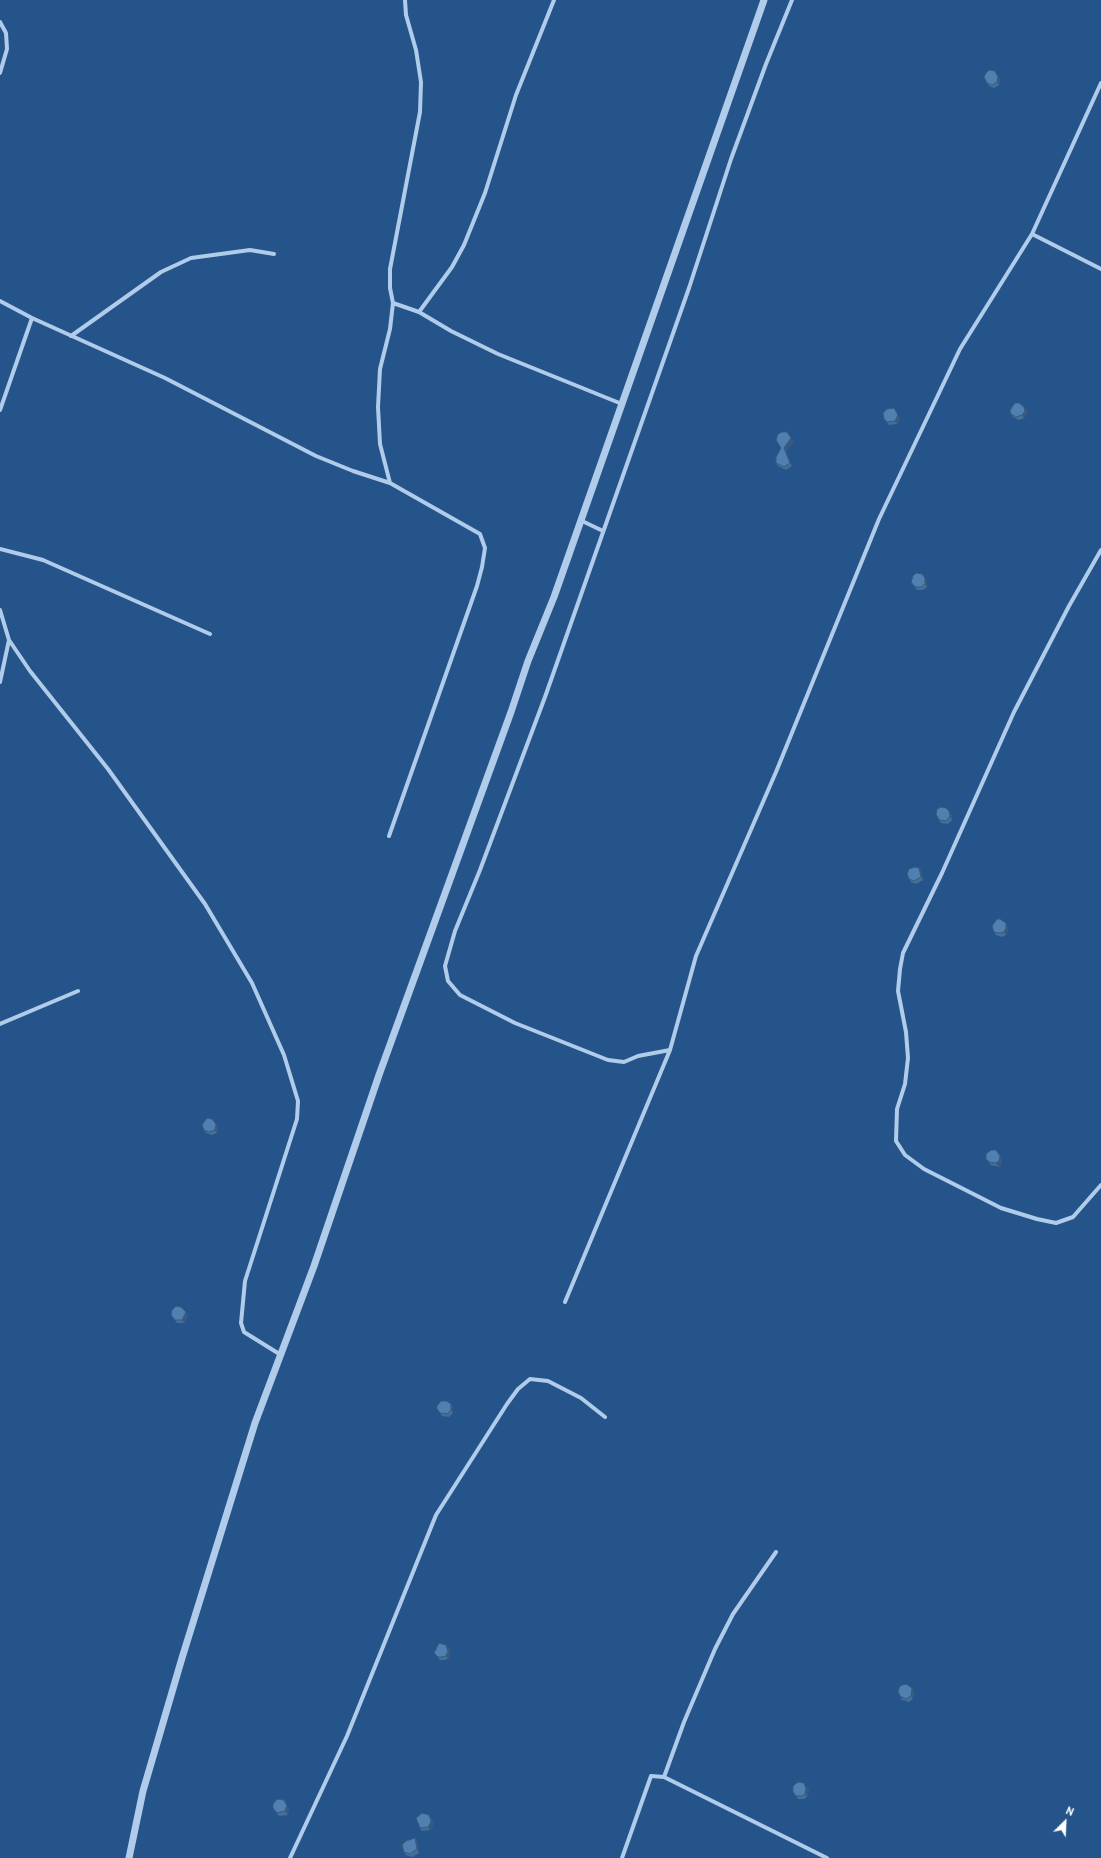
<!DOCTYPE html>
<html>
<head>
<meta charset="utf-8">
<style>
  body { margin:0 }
  #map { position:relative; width:1101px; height:1858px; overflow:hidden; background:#245489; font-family:"PT Sans",sans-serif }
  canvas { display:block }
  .north { position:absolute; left:1045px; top:1802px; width:40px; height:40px; -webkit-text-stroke:3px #245489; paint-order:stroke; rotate:24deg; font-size:11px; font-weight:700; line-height:16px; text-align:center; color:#fff }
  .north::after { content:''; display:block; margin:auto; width:14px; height:18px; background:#fff; clip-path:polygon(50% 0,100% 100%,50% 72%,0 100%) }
</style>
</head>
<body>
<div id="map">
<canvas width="1101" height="1858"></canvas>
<div class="north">N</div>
</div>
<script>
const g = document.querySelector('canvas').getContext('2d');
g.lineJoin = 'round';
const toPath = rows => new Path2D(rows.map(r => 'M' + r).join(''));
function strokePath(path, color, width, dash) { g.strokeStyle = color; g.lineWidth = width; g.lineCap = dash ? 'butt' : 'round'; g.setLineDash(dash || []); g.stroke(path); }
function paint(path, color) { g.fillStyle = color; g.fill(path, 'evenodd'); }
const minor = toPath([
  [405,0,406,15,416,50,421,82,420,112,390,269,390,288,393,303,419,312,451,331,498,354,622,404],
  [792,0,766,64,731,159,689,288,545,697,480,870,455,931,445,966,448,981,460,995,515,1023,608,1060,624,1062,638,1056,670,1050,696,956,776,772,879,519,960,349,1032,234,1101,83],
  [0,22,6,33,7,49,0,73],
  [1032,234,1101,269],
  [0,301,32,318],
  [419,312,452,267,464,245,485,193,516,95,554,0],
  [71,336,161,272,191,258,250,250,274,254],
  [0,410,32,318,165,378,316,456,353,471,390,483,480,534,485,548,482,567,477,586,389,836],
  [390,483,380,444,378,407,380,369,390,329,393,303],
  [580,520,603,531],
  [0,549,43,560,210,634],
  [1101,550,1069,606,1014,712,942,873,903,953,900,969,898,991,906,1032,908,1058,905,1084,897,1109,896,1141,905,1155,924,1169,1001,1208,1037,1219,1056,1223,1073,1217,1101,1185],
  [0,610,9,640,0,682],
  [9,640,30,671,108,769,205,904,252,983,284,1055,298,1101,297,1119,245,1281,241,1323,244,1332,281,1355],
  [0,1024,78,991],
  [565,1302,670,1050],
  [664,1777,684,1722,715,1649,733,1614,776,1552],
  [290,1858,347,1736,436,1515,507,1404,518,1389,530,1379,548,1381,581,1398,605,1417],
  [622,1858,651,1776,664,1777,827,1858]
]);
const tertiary = toPath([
  [129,1858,143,1791,182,1658,255,1423,314,1266,379,1075,511,712,528,661,554,597,764,0]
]);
const wall = toPath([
  [997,74,1000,80,999,85,994,88,989,86,987,83],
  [1024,407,1026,410,1027,414,1024,418,1019,420,1013,417,1011,414],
  [894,408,900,419,897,424,889,425,884,419],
  [794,441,786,452,792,466,786,470,778,466,776,463,781,448],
  [927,581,927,587,923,590,917,590,911,582],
  [952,814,952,820,948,824,941,823,939,820],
  [919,868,921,871,923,880,916,884,911,882,909,879],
  [1008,926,1008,931,1006,935,1002,937,996,935,994,932],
  [212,1119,218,1128,217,1133,212,1135,206,1133,204,1130],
  [986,1159,1002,1159,1001,1164,999,1167,991,1165],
  [171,1315,188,1315,184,1323,177,1323],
  [451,1404,453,1407,453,1413,449,1417,442,1416,440,1413],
  [449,1648,450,1655,448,1659,444,1660,440,1660,434,1653],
  [912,1688,914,1692,913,1699,909,1702,902,1700,900,1696],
  [806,1786,809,1791,807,1797,804,1799,798,1799,793,1792],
  [284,1800,289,1809,288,1815,279,1816,273,1808],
  [431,1818,433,1823,432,1827,430,1830,422,1831,420,1828],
  [415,1838,417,1841,419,1853,412,1857,406,1855,404,1852]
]);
const shadedWall = toPath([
  [998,77,1000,80,999,85,997,82],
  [1024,407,1026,410,1027,414,1024,418,1022,415],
  [894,408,900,419,897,424,895,421],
  [791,438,794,441,786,452,792,466,790,463,784,448],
  [925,578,927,581,927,587,925,584],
  [949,811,952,814,952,820,950,816],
  [919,868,921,871,923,880,921,877],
  [1006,923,1008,926,1008,931,1006,935,1004,932],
  [216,1124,218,1128,217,1133,215,1130],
  [1000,1156,1002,1159,1001,1164,999,1167,996,1163],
  [186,1312,188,1315,184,1323,182,1320],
  [451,1404,453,1407,453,1413,451,1410],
  [446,1645,449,1648,450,1655,448,1659,446,1656],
  [912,1688,914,1692,913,1699,911,1696],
  [804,1783,809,1791,807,1797,805,1794],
  [284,1800,289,1809,288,1815,285,1811],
  [429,1815,433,1823,432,1827,430,1830,428,1827],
  [415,1838,417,1841,419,1853,417,1849]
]);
const building = toPath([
  [989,70,995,71,998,77,997,82,992,85,987,83,984,77,986,73,989,70],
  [1015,403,1019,403,1024,407,1025,411,1022,415,1016,417,1011,414,1010,410,1015,403],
  [894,408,898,415,895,421,887,422,884,419,883,413,887,409,894,408],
  [782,432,787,432,791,438,784,448,790,463,784,467,776,463,776,457,781,448,776,440,778,434,782,432],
  [916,573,922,574,925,578,925,584,921,587,915,587,911,582,913,576,916,573],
  [941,807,946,808,949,811,950,816,946,821,939,820,936,814,937,809,941,807],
  [915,867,919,868,921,877,914,881,909,879,907,874,909,869,915,867],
  [997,919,1000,919,1006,923,1006,928,1004,932,999,933,994,932,992,926,997,919],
  [207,1118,212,1119,216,1124,215,1130,209,1132,204,1130,202,1125,207,1118],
  [991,1150,996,1150,1000,1156,999,1161,996,1163,989,1162,986,1159,986,1154,991,1150],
  [176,1306,181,1307,186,1312,182,1320,175,1320,171,1315,172,1310,176,1306],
  [441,1401,447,1401,451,1404,451,1410,447,1414,440,1413,437,1409,437,1406,441,1401],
  [439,1643,446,1645,448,1652,446,1656,441,1657,438,1657,434,1653,439,1643],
  [906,1684,912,1688,911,1696,906,1699,900,1696,898,1691,900,1686,906,1684],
  [798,1782,804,1783,806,1788,805,1794,802,1796,796,1796,793,1792,793,1786,798,1782],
  [277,1799,284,1800,287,1806,285,1811,277,1813,273,1808,273,1804,277,1799],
  [422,1813,429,1815,431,1820,430,1824,428,1827,420,1828,416,1818,422,1813],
  [415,1838,417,1849,410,1854,404,1852,402,1845,406,1841,415,1838]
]);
strokePath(minor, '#b0ccea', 4);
strokePath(tertiary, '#b0ccea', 7);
paint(wall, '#456e99');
paint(shadedWall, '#385a7d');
paint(building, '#5080b2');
strokePath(building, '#385a7d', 1);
</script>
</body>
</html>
